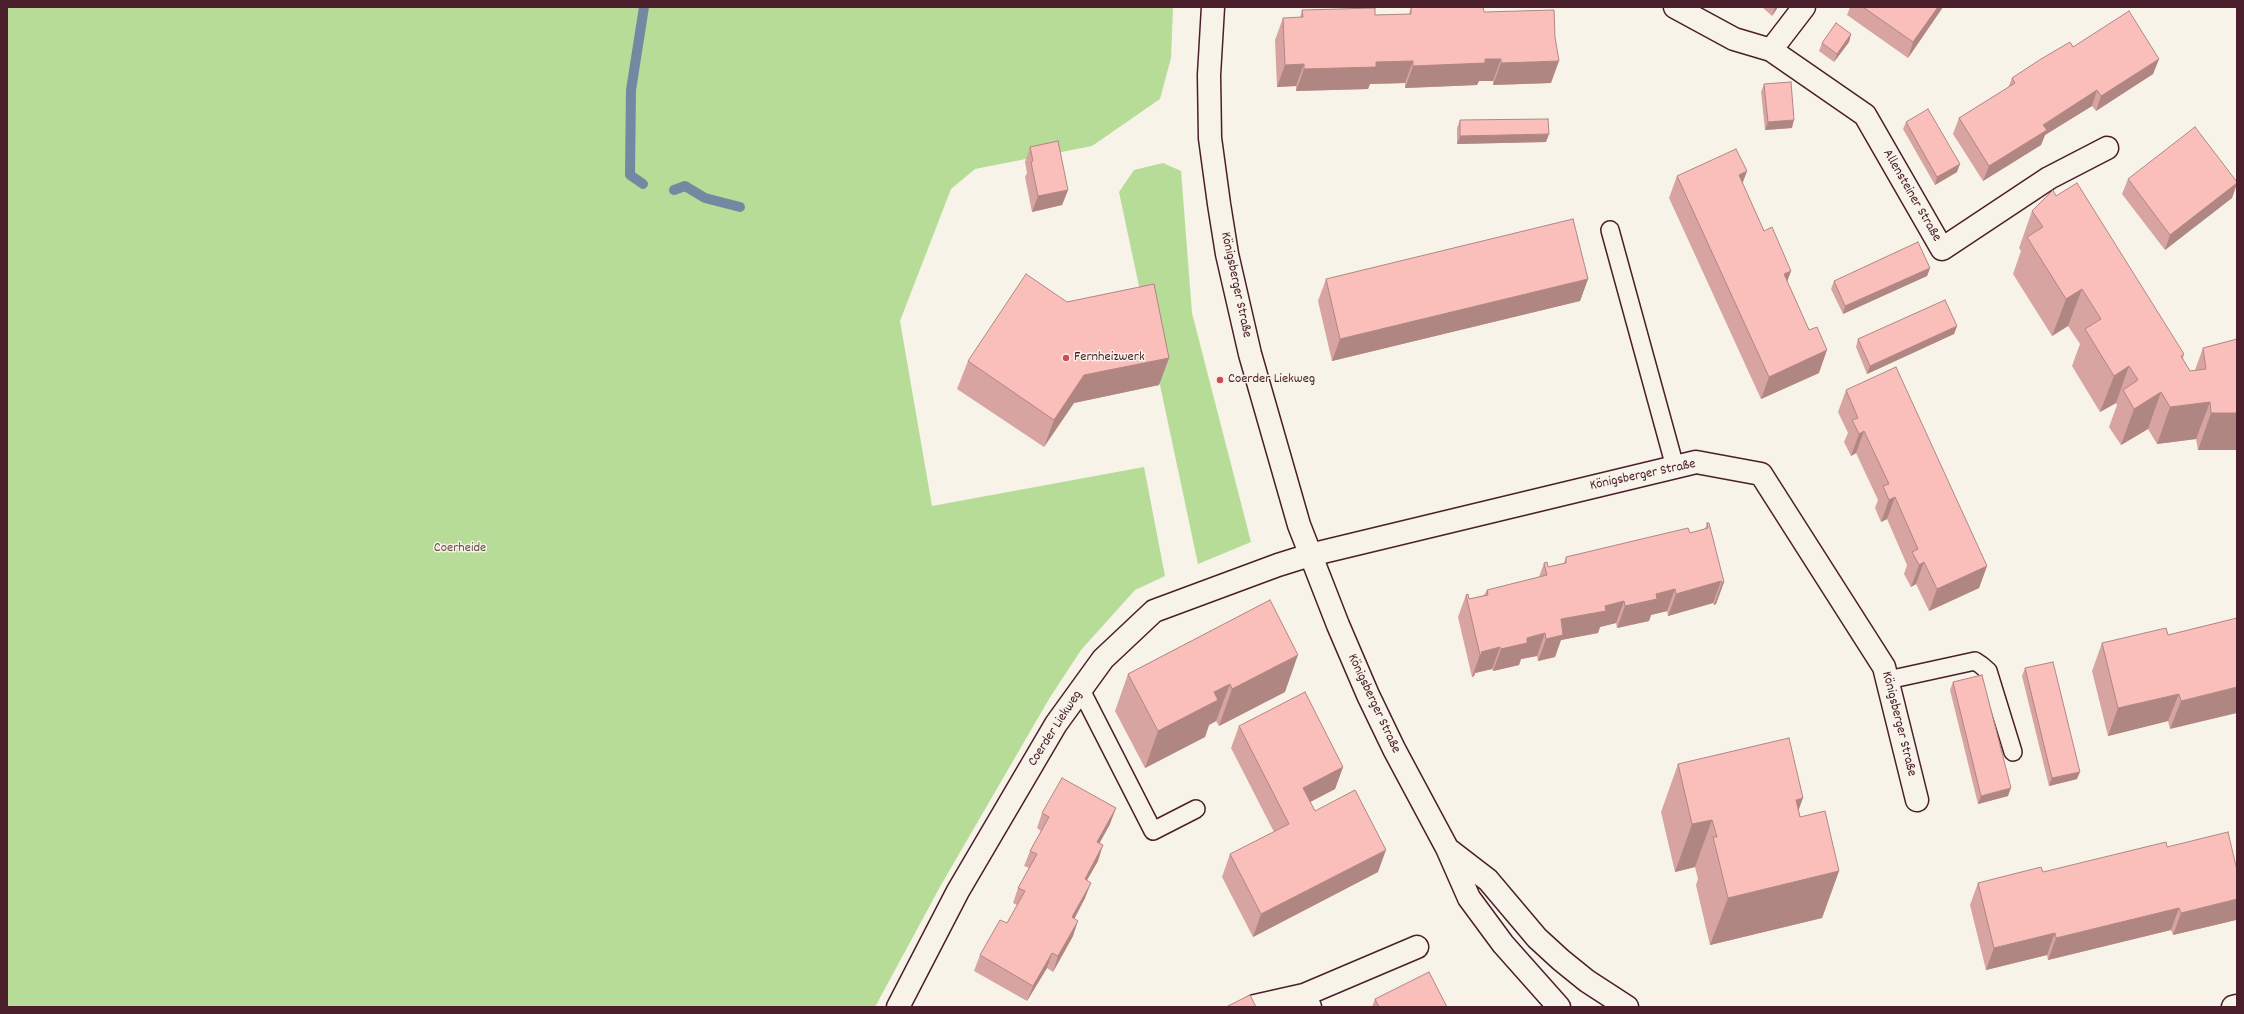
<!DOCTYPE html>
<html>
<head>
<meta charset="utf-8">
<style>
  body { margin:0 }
  #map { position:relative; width:2244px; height:1014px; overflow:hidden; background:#f7f3e8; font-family:Dekko,sans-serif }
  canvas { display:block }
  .frame { position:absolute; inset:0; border:8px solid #4a1f2b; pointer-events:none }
</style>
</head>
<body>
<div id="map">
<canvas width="2244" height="1014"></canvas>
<div class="frame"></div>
</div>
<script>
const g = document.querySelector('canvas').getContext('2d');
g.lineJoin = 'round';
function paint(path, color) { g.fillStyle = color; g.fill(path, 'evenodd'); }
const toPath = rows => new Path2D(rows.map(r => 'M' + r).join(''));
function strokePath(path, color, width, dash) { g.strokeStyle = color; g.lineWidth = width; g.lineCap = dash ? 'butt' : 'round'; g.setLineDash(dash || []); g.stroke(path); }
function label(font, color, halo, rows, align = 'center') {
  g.font = font + ' Dekko,sans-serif'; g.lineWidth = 3; g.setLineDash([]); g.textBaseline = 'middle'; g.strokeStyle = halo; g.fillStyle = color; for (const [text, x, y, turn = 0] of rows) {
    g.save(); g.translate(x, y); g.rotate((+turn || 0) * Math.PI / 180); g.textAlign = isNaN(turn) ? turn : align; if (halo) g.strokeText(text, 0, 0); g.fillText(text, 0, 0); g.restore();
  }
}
const green = toPath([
  [7,7,1173,7,1171,58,1160,99,1092,146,975,169,951,189,900,321,932,506,1144,467,1165,576,1135,590,1081,650,1049,699,941,885,875,1007,7,1007],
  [1163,163,1181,171,1192,313,1251,542,1198,564,1119,192,1134,170]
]);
const stream = toPath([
  [643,184,630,175,631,90,644,7],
  [674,190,685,186,705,198,740,207]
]);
const lane = toPath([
  [1610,230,1675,467],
  [1888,680,1975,661,1981,665,1988,671,2013,752],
  [1081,690,1153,831,1196,809]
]);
const street = toPath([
  [1675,7,1734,39,1771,50,1865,115,1942,249,2049,178,2107,148],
  [1771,50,1804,7],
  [1255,1006,1304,995],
  [898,1007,958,891,1056,724,1103,659,1154,611,1278,565,1310,555,1696,462,1761,474,1884,667,1917,800],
  [1310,1007,1304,995,1417,947]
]);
const secondary = toPath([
  [1213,7,1209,75,1210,138,1219,204,1227,254,1250,354,1299,525,1338,625,1368,695,1394,749,1447,848,1469,898,1503,944,1559,1007],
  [1449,850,1488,880,1537,938,1561,960,1587,981,1627,1007],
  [2233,1007,2237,1006]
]);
const wall = toPath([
  [1411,7,1484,12,1551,83,1493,85,1493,81,1479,81,1477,85,1405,88,1405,83,1370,84,1368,89,1296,91,1296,86,1277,87,1275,40,1283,18,1300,18,1302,10,1375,15,1409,14],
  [1762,7,1778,7,1772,16],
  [1850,7,1943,7,1908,58,1847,15],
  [1851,34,1849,42,1834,62,1819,51,1822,43],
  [2073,47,2159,59,2153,74,2096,111,2092,106,2045,135,2041,145,1983,181,1953,134,1959,118,2008,88,2012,78],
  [1764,84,1792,128,1765,130,1761,92],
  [1460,120,1546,142,1457,144,1457,128],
  [1906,122,1957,172,1935,185,1903,129],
  [1030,147,1068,190,1062,205,1032,212,1025,177,1027,173,1025,162],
  [1747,171,1742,183,1764,231,1791,271,1787,282,1809,330,1819,373,1761,399,1669,198,1677,176],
  [2128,179,2237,182,2237,184,2232,198,2165,250,2122,194],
  [2056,196,2184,354,2183,359,2190,371,2195,370,2203,348,2237,339,2237,450,2198,450,2196,439,2157,444,2148,429,2121,445,2109,427,2117,405,2116,403,2100,412,2072,366,2080,344,2068,326,2052,336,2013,274,2021,251,2019,248,2032,211],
  [1930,268,1927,276,1843,314,1831,289,1834,281],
  [1326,279,1588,279,1580,301,1332,361,1318,301],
  [1067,302,1169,358,1159,385,1074,403,1044,447,957,389,968,361],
  [1957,326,1954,334,1867,374,1856,347,1858,339],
  [1846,390,1987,566,1979,588,1929,611,1916,584,1911,587,1904,574,1907,565,1887,519,1881,522,1875,508,1878,500,1856,453,1851,456,1844,442,1848,433,1838,412],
  [1707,523,1724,582,1716,604,1714,605,1713,603,1668,616,1667,611,1651,615,1649,621,1617,628,1616,623,1600,627,1598,633,1561,640,1555,657,1538,661,1537,656,1521,659,1519,665,1493,671,1492,669,1475,673,1474,676,1472,677,1458,617,1466,595,1469,599,1484,595,1487,590,1539,577,1544,563,1548,567,1564,563,1566,557,1690,533,1705,529],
  [1270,600,1285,692,1219,726,1216,721,1209,725,1205,737,1145,768,1115,711,1128,674],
  [2237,618,2170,729,2168,721,2108,736,2092,671,2102,643,2168,635],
  [2025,668,2077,779,2049,786,2022,676],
  [1953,682,2008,796,1978,804,1950,690],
  [1239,726,1343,767,1335,789,1310,802,1315,811,1378,872,1253,937,1222,877,1230,854,1274,832,1231,748],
  [1678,764,1799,810,1800,817,1839,871,1822,918,1710,945,1696,885,1698,879,1695,867,1675,872,1661,812],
  [1042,813,1110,824,1099,843,1098,861,1087,880,1085,898,1074,919,1073,936,1053,972,1047,968,1027,1001,974,971,980,955,1007,923,1017,905,1013,903,1018,888,1029,868,1024,866,1030,851,1041,831,1037,828],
  [2167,847,2236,920,2173,935,2171,930,2048,960,2047,955,1986,970,1970,905,1978,883,2043,872],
  [1375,999,1447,1007,1372,1007]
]);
const shadedWall = toPath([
  [1775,7,1778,7,1772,16],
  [1938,7,1943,7,1908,58,1913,42],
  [1851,34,1849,42,1834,62,1837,54],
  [1485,59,1501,59,1493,81,1479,81,1477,85,1405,88,1413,66],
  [2159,59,2153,74,2096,111,2101,96],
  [1413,61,1405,83,1370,84,1368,89,1296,91,1304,69,1376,62],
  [1559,61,1551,83,1493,85,1501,63],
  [1304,64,1296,86,1277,87,1285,65],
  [2097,90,2092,106,2045,135,2041,145,1983,181,1989,166,2043,125],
  [1794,120,1792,128,1765,130,1768,122],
  [1549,134,1546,142,1457,144,1460,136],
  [1960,164,1957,172,1935,185,1937,177],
  [1747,171,1739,193,1739,175],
  [2237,183,2232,198,2165,250,2170,235],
  [1068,190,1062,205,1032,212,1038,196],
  [1930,268,1927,276,1843,314,1845,306],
  [1791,271,1783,293,1784,274],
  [1588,279,1580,301,1332,361,1340,339],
  [2082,289,2068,326,2052,336,2066,299],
  [1957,326,1954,334,1867,374,1870,366],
  [1827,350,1819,373,1761,399,1769,377],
  [1169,358,1159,385,1074,403,1044,447,1054,420,1084,375],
  [2129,366,2116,403,2100,412,2114,376],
  [2161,392,2148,429,2121,445,2134,409],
  [2210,402,2196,439,2157,444,2170,407],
  [2211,413,2237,413,2237,450,2198,450],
  [1864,431,1856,453,1851,456,1859,434],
  [1895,497,1887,519,1881,522,1889,500],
  [1924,562,1916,584,1911,587,1919,565],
  [1987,566,1979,588,1929,611,1937,589],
  [1721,581,1713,603,1668,616,1676,594],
  [1724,582,1716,604,1714,605,1722,583],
  [1675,589,1667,611,1651,615,1649,621,1617,628,1625,606,1656,594],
  [1624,601,1616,623,1600,627,1598,633,1561,640,1555,657,1538,661,1546,639,1561,619,1605,606],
  [1545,633,1537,656,1521,659,1519,665,1493,671,1501,649,1527,638],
  [1500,647,1492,669,1475,673,1474,676,1472,677,1481,652],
  [1298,655,1285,692,1219,726,1232,689],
  [1230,684,1216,721,1209,725,1205,737,1145,768,1158,731,1214,692],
  [2237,687,2237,713,2170,729,2181,701],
  [2179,694,2168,721,2108,736,2118,708],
  [1343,767,1335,789,1295,810,1303,788],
  [2080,772,2077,779,2049,786,2052,778],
  [2011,788,2008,796,1978,804,1981,796],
  [1803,798,1786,845,1796,800],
  [1116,808,1110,824,1092,857,1097,842],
  [1712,820,1695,867,1675,872,1692,824],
  [1103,845,1098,861,1079,894,1085,879],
  [1386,850,1378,872,1253,937,1261,914],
  [1839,871,1822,918,1710,945,1728,898],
  [1091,883,1085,898,1067,933,1072,917],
  [2237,899,2237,916,2236,920,2173,935,2181,913],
  [2179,908,2171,930,2048,960,2056,938],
  [1078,921,1073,936,1053,972,1058,956],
  [2055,933,2047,955,1986,970,1994,948],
  [1052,953,1047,968,1027,1001,1033,986]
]);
const building = toPath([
  [1411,7,1483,7,1484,12,1554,10,1555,37,1559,61,1501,63,1501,59,1485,59,1485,63,1413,66,1413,61,1376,62,1376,67,1304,69,1304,64,1285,65,1283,18,1303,17,1302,10,1375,8,1375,15,1411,14,1411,7],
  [1863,7,1938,7,1913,42,1863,7],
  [2129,11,2159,59,2101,96,2097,90,2043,125,2047,130,1989,166,1959,118,2015,83,2012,78,2041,59,2070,42,2073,47,2129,11],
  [1836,23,1851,34,1837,54,1822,43,1836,23],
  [1791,82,1794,120,1768,122,1764,84,1791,82],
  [1928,109,1960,164,1937,177,1906,122,1928,109],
  [1548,119,1549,134,1460,136,1460,120,1548,119],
  [2195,127,2237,182,2237,183,2170,235,2128,179,2195,127],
  [1058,141,1068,190,1038,196,1031,162,1033,161,1030,147,1058,141],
  [1736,149,1747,171,1739,175,1764,231,1772,227,1791,271,1784,274,1809,330,1817,327,1827,350,1769,377,1677,176,1736,149],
  [2077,183,2184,354,2181,356,2190,371,2206,369,2203,348,2237,339,2237,413,2211,413,2210,402,2170,407,2161,392,2134,409,2123,390,2138,380,2129,366,2114,376,2085,329,2101,319,2082,289,2066,299,2027,237,2043,227,2032,211,2053,190,2056,196,2077,183],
  [1573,219,1588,279,1340,339,1326,279,1573,219],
  [1918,242,1930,268,1845,306,1834,281,1918,242],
  [1026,274,1067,302,1154,284,1169,358,1084,375,1054,420,968,361,1026,274],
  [1945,300,1957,326,1870,366,1858,339,1945,300],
  [1896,367,1987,566,1937,589,1924,562,1919,565,1912,552,1918,549,1895,497,1889,500,1883,486,1889,484,1864,431,1859,434,1852,420,1858,418,1846,390,1896,367],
  [1707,523,1709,523,1724,582,1722,583,1721,581,1676,594,1675,589,1656,594,1657,599,1625,606,1624,601,1605,606,1606,611,1561,619,1563,635,1546,639,1545,633,1527,638,1527,643,1501,649,1500,647,1481,652,1482,654,1480,655,1466,595,1468,594,1469,599,1488,595,1487,590,1547,575,1544,563,1547,562,1548,567,1566,563,1566,557,1688,528,1690,533,1708,528,1707,523],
  [1270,600,1298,655,1232,689,1230,684,1214,692,1218,700,1158,731,1128,674,1270,600],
  [2237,618,2237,687,2181,701,2179,694,2118,708,2102,643,2166,628,2168,635,2237,618],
  [2053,662,2080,772,2052,778,2025,668,2053,662],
  [1982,675,2011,788,1981,796,1953,682,1982,675],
  [1305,692,1343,767,1303,788,1315,811,1355,790,1386,850,1261,914,1230,854,1289,824,1239,726,1305,692],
  [1789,738,1803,798,1796,800,1800,817,1825,811,1839,871,1728,898,1713,837,1717,837,1712,820,1692,824,1678,764,1789,738],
  [1062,778,1116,808,1097,842,1103,845,1085,879,1091,883,1072,917,1078,921,1058,956,1052,953,1033,986,980,955,1000,920,1007,923,1025,891,1018,888,1037,854,1030,851,1049,817,1042,813,1062,778],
  [2228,832,2237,870,2237,899,2181,913,2179,908,2056,938,2055,933,1994,948,1978,883,2041,867,2043,872,2166,842,2167,847,2228,832],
  [1429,972,1447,1007,1379,1007,1375,999,1429,972],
  [1250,995,1256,1007,1226,1007,1250,995]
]);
const markers = [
  [1066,358,4,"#d1495b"],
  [1220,380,4,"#d1495b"]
];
const streetNames = [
  ["Allensteiner Straße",1911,196,60],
  ["Königsberger Straße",1235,285,78],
  ["Königsberger Straße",1643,476,-12],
  ["Königsberger Straße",1373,704,65],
  ["Königsberger Straße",1898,724,76],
  ["Coerder Liekweg",1056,729,-57]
];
const poiNames = [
  ["Fernheizwerk",1074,358],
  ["Coerder Liekweg",1228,380]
];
const parkNames = [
  ["Coerheide",460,549]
];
paint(green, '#b6dc98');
strokePath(stream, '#7389a1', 10);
strokePath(lane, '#4a1f2b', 20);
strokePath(street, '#4a1f2b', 25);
strokePath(secondary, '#4a1f2b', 25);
strokePath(lane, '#f7f3e8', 17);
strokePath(street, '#f7f3e8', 22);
strokePath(secondary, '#f7f3e8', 22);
paint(wall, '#d8a4a1');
paint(shadedWall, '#b08683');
paint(building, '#fbbfbb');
strokePath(building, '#b08683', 1);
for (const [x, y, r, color] of markers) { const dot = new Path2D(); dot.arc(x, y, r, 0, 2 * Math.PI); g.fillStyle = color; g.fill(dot); strokePath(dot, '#f7f3e8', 1.5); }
label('14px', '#4a1f2b', '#f7f3e8', streetNames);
label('14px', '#4a1f2b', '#f7f3e8', poiNames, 'left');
label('14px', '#654e46', '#f7f3e8', parkNames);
</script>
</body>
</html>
